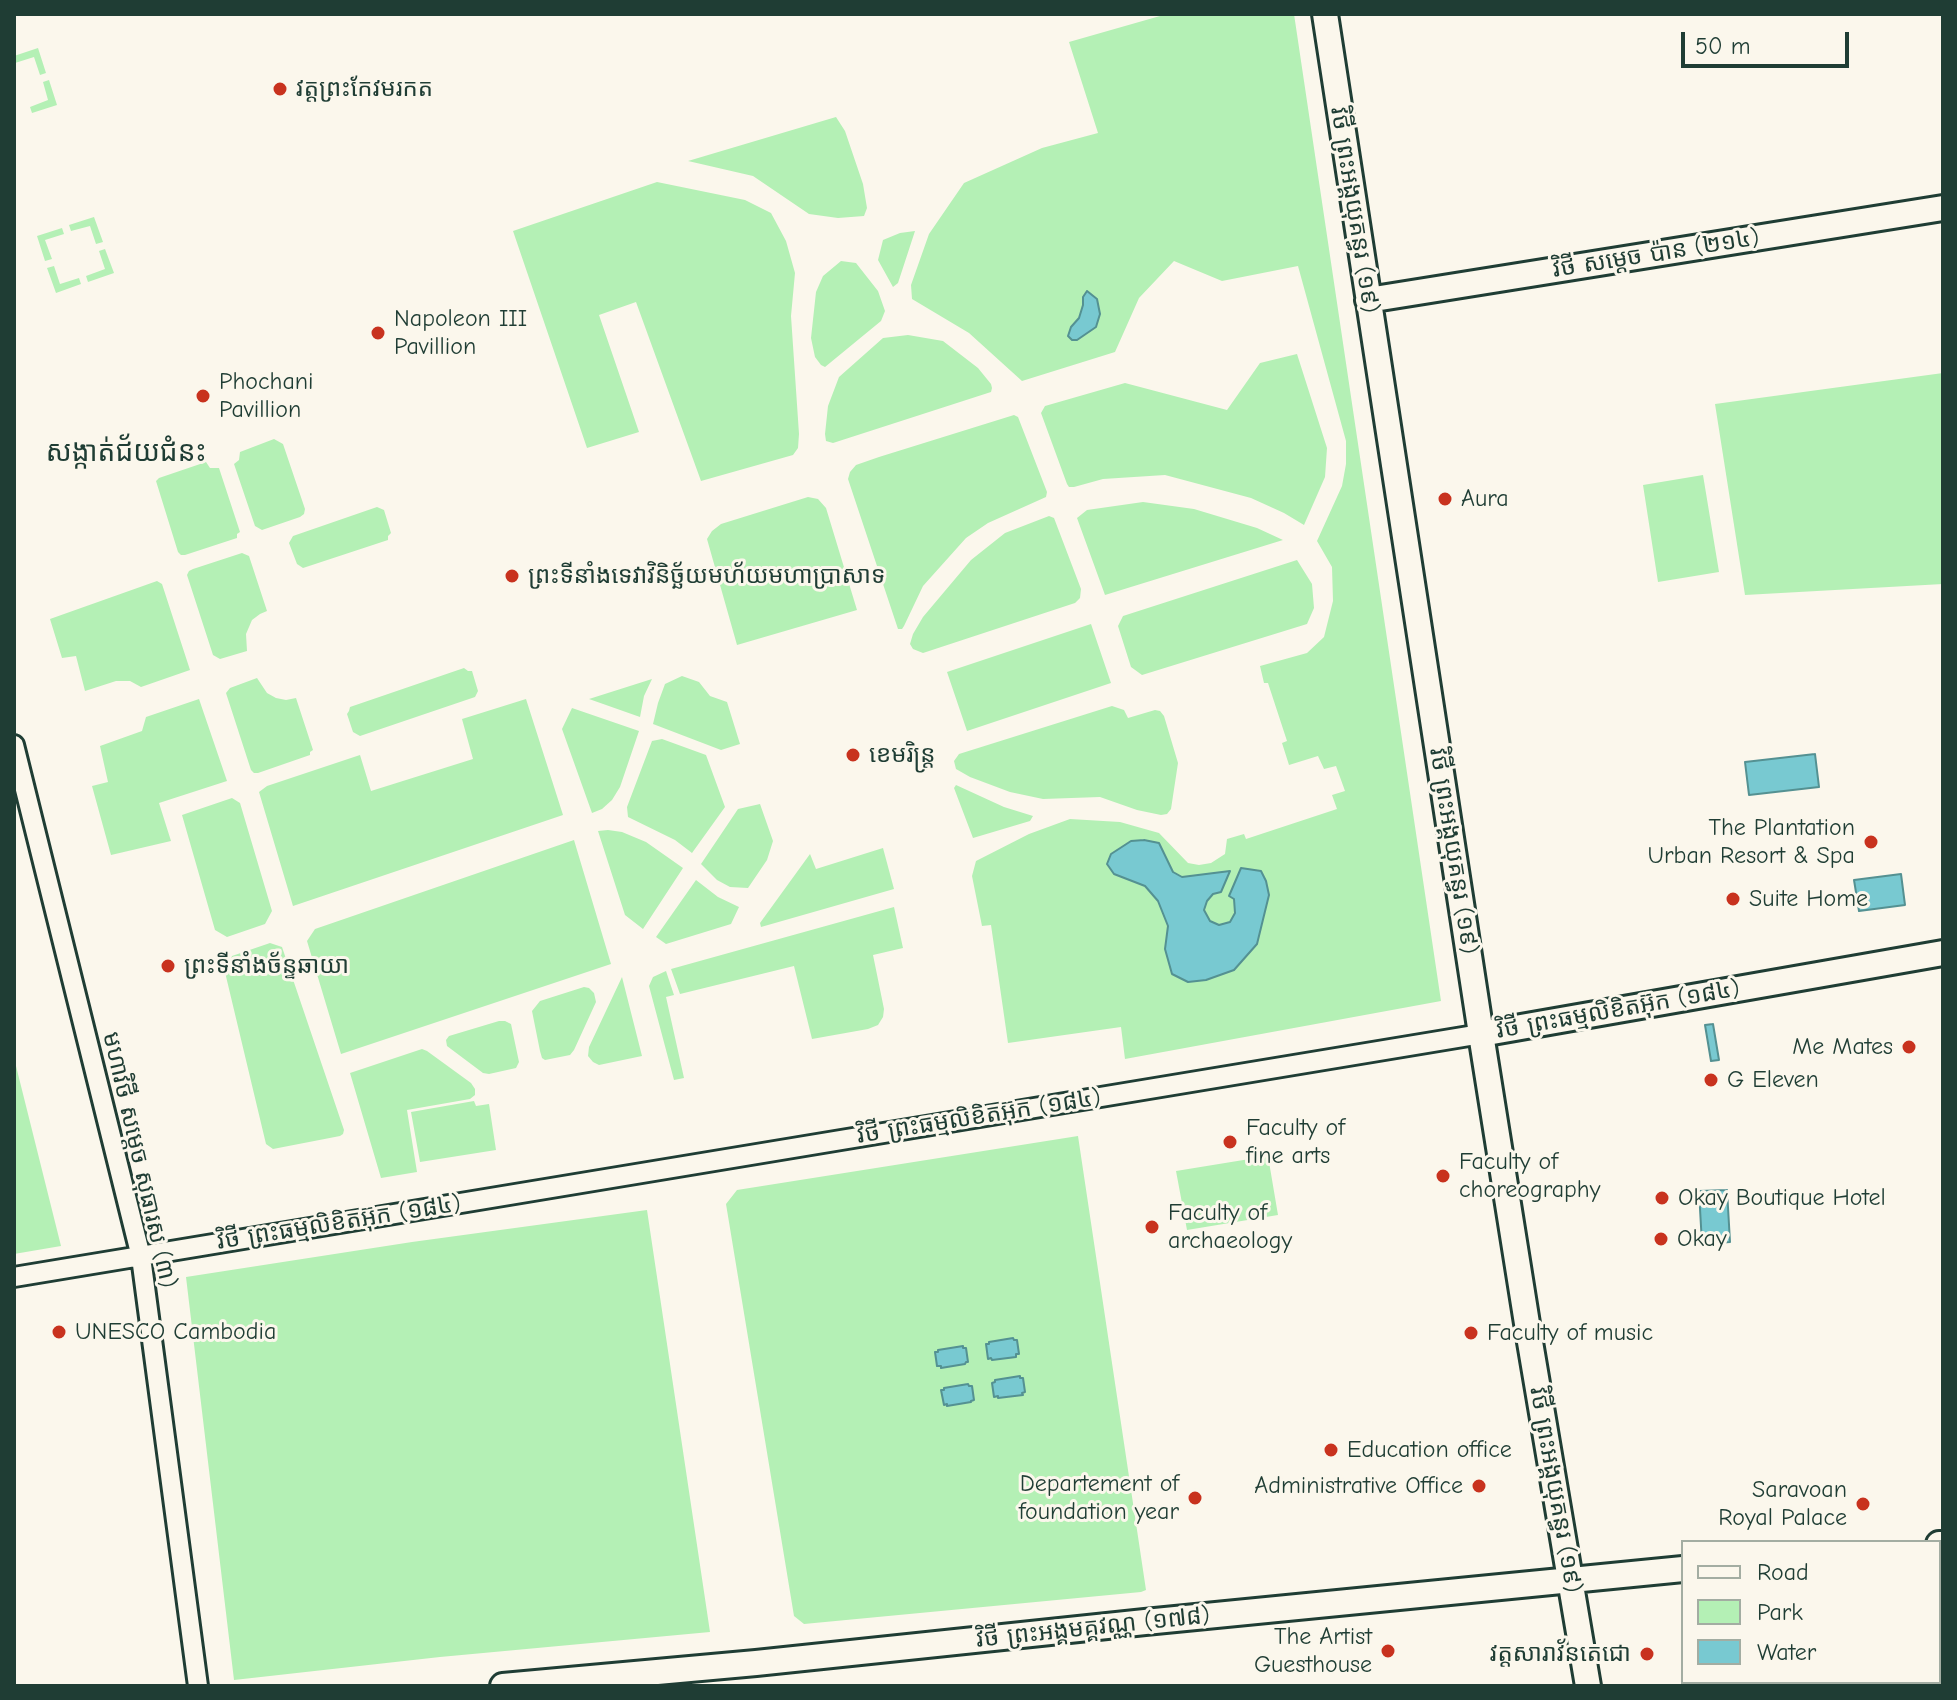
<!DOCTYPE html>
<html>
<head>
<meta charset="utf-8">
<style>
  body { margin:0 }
  #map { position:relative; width:1957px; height:1700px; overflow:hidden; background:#fbf7ec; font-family:"Comic Neue",sans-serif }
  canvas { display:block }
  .frame { position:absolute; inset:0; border:16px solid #1f3d34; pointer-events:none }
  .legend { position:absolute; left:1681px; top:1540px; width:260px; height:144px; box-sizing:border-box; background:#fbf7ec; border:2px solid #a3ada2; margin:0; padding:10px 14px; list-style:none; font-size:24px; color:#1f3d34 }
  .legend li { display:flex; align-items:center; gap:16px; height:40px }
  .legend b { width:40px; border:2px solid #a3ada2 }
  .scale { position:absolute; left:1681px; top:32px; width:168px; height:36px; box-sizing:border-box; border:4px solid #1f3d34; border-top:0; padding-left:10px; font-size:24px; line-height:28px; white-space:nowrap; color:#1f3d34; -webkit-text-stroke:6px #fbf7ec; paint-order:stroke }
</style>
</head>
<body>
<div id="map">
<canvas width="1957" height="1700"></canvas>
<div class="frame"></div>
<ul class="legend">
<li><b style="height:10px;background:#fbf7ec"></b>Road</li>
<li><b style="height:22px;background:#b4f0b5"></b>Park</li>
<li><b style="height:22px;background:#78c9d1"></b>Water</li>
</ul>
<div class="scale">50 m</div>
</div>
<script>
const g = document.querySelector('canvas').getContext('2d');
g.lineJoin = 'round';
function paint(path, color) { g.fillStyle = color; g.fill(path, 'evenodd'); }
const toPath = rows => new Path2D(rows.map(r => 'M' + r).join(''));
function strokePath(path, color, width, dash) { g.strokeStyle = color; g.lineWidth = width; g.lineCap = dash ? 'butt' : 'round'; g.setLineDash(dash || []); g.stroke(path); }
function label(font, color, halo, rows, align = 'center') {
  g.font = font + ' "Comic Neue","Noto Sans Khmer",sans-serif'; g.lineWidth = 6; g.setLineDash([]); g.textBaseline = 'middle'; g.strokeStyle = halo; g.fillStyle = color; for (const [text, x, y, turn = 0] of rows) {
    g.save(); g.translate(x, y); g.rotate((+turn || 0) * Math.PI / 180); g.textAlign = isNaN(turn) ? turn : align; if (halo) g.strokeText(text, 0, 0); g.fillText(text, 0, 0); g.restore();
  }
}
const green = toPath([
  [1167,14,1294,14,1441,1001,1125,1059,1121,1027,1008,1043,991,925,982,926,972,876,976,861,1029,834,1070,819,1120,822,1159,833,1188,863,1199,865,1211,863,1225,854,1227,839,1244,834,1246,839,1337,809,1332,795,1345,791,1336,766,1324,769,1318,756,1289,765,1282,743,1287,741,1268,683,1264,683,1260,666,1307,653,1324,637,1333,601,1332,567,1317,541,1342,486,1346,464,1346,441,1298,266,1222,281,1174,261,1139,298,1115,352,1022,381,969,333,912,299,911,285,929,234,964,183,1042,148,1098,133,1069,42],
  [1159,843,1173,872,1182,877,1229,871,1221,892,1213,894,1207,901,1204,910,1210,921,1219,925,1225,924,1230,922,1235,913,1234,899,1257,944,1234,970,1206,980,1188,982,1173,974,1165,949,1168,926,1158,901,1144,886],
  [38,48,46,73,40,75,34,57,15,63,14,56],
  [49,80,57,105,32,113,30,107,48,100,43,82],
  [836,117,845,131,863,184,867,208,864,216,838,218,809,214,753,176,688,161],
  [657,182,745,200,771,213,786,241,795,273,791,316,799,434,798,448,793,455,701,481,636,302,599,315,639,432,587,448,513,231],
  [94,217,103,242,96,244,90,226,71,231,69,225],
  [62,228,64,234,45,240,52,259,45,261,37,236],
  [915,231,898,283,893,287,878,260,883,240,900,233],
  [105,249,114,273,88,282,86,276,105,269,99,251],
  [841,261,856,263,878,291,885,311,881,321,825,367,821,365,815,357,811,338,816,292,823,276],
  [54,266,60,284,79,278,81,284,56,293,47,268],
  [908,335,943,341,978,368,991,384,992,388,991,392,833,443,826,441,825,434,828,406,839,377,883,338],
  [1297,354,1327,448,1325,477,1304,525,1284,513,1251,498,1165,475,1103,479,1074,487,1069,487,1067,484,1041,413,1045,406,1125,383,1227,410,1260,363],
  [1943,373,1943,584,1745,595,1715,404],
  [1014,415,1018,417,1047,492,1046,497,988,523,966,538,923,586,904,626,902,629,898,629,848,479,850,472,856,465,879,457],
  [274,439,283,444,305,509,304,514,300,517,262,530,255,526,234,464,239,460,240,452],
  [206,462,210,468,219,468,240,532,237,534,237,538,185,555,181,555,178,552,156,481,159,478],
  [1703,475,1719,572,1658,582,1643,485],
  [808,497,818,499,826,508,857,610,737,645,707,539,712,531,721,524],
  [1143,502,1194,509,1257,528,1283,540,1105,595,1077,518,1087,510],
  [377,507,384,510,391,533,388,536,388,540,303,568,297,564,289,543,293,536],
  [1049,516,1054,518,1081,589,1080,598,1075,603,923,653,913,649,910,644,913,634,923,617,971,560,1005,533],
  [242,553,249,556,267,611,260,614,252,620,246,634,247,651,220,659,213,655,187,575,189,571,193,569],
  [1297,560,1312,584,1314,608,1307,624,1142,675,1131,667,1118,626,1123,616],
  [157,581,162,584,190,670,141,687,130,681,116,681,85,691,76,656,62,658,50,619],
  [1091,624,1111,683,967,731,947,672],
  [464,668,468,671,472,671,478,691,475,697,360,736,353,732,347,714,349,711,350,707],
  [682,676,699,682,710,696,727,702,740,744,721,750,653,724,658,703,665,684],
  [257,678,267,693,276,698,286,700,296,698,313,750,310,752,310,755,258,773,254,773,251,770,226,693,230,688],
  [652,679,644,696,640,717,589,699],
  [199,699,227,781,159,803,171,841,111,855,92,786,108,782,100,746,142,731,146,717],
  [526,699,563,815,293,906,259,792,267,786,360,755,371,791,473,759,462,719],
  [1112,706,1124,710,1128,718,1155,710,1160,711,1164,716,1178,763,1171,809,1167,814,1161,815,1137,810,1100,797,1043,799,1010,792,970,777,956,769,954,761,959,754],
  [572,708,639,731,620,787,612,800,602,809,592,813,562,729],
  [662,739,706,755,725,807,692,853,675,840,628,817,627,807,652,741],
  [956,785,1004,807,1033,816,1030,821,973,838,954,788],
  [232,798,240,803,272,911,265,924,227,937,215,930,182,815],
  [760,804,773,841,767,860,748,888,730,887,717,880,701,864,738,809],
  [608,830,622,832,646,842,683,868,643,929,625,915,598,831],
  [574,840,611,964,341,1054,307,941,315,929],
  [883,848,894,889,761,927,760,923,810,854,816,869],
  [696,880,718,897,739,907,731,924,666,944,656,937],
  [894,907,903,948,873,955,884,1009,883,1017,878,1025,868,1029,812,1039,794,966,680,994,671,969],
  [270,943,282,947,344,1130,343,1134,340,1136,273,1149,266,1144,224,968,229,964,232,956],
  [666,971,674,995,666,997,684,1078,674,1080,649,986,653,977],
  [622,977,642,1056,599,1065,593,1062,588,1056,589,1047],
  [584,987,589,988,594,993,596,1002,574,1050,570,1055,545,1060,542,1058,540,1051,532,1011,540,1001],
  [499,1021,505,1021,511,1024,519,1062,516,1068,489,1074,483,1073,447,1046,446,1040,449,1036],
  [422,1049,427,1051,471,1083,475,1089,475,1095,470,1099,407,1110,417,1172,381,1178,350,1073],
  [14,1058,61,1246,14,1254],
  [474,1101,476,1106,489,1104,496,1150,420,1162,411,1112],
  [1078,1136,1146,1590,1141,1592,804,1624,794,1616,726,1204,737,1190],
  [1268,1156,1278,1215,1187,1230,1176,1171],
  [647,1210,710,1632,440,1657,234,1680,186,1277,412,1242]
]);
const water = toPath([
  [1087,291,1097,299,1100,314,1096,327,1077,340,1072,340,1068,336,1071,327,1079,318,1083,305,1083,297,1087,291],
  [1815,754,1819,787,1749,795,1745,762,1815,754],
  [1144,840,1159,843,1173,872,1182,877,1230,871,1221,892,1213,894,1207,901,1204,910,1210,921,1219,925,1230,922,1235,913,1234,899,1229,896,1241,868,1261,871,1266,881,1269,895,1257,944,1234,970,1206,980,1188,982,1172,974,1165,949,1168,926,1158,901,1145,886,1114,874,1107,864,1111,854,1131,841,1144,840],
  [1901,874,1905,905,1859,911,1854,880,1901,874],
  [1713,1024,1719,1060,1711,1061,1705,1025,1713,1024],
  [1727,1190,1730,1242,1702,1244,1699,1191,1727,1190],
  [1013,1338,1014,1340,1017,1340,1019,1354,1016,1354,1016,1357,992,1360,991,1358,988,1359,986,1344,989,1344,989,1342,1013,1338],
  [963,1346,963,1348,966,1348,968,1362,966,1362,965,1364,941,1368,941,1366,937,1366,935,1352,938,1352,938,1350,963,1346],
  [1020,1376,1020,1378,1023,1378,1025,1392,1022,1393,1023,1395,998,1398,998,1396,994,1397,992,1383,995,1382,995,1380,1020,1376],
  [968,1384,969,1386,972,1386,974,1400,971,1401,971,1402,947,1406,947,1404,944,1405,941,1390,944,1390,944,1388,968,1384]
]);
const minor = toPath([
  [14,745,141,1257,198,1686],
  [14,1277,1481,1034]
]);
const tertiary = toPath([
  [1325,14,1481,1034,1529,1336,1588,1686],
  [1368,300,1943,208],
  [1481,1034,1943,953],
  [1939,1544,1943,1544],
  [503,1686,756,1663,1145,1622,1683,1569]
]);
const markers = [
  [280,89,8,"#c8321e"],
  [378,333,8,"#c8321e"],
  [203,396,8,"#c8321e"],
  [1445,499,8,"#c8321e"],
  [512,576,8,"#c8321e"],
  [853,755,8,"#c8321e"],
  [1871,842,8,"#c8321e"],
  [1733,899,8,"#c8321e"],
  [168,966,8,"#c8321e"],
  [1909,1047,8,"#c8321e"],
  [1711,1080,8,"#c8321e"],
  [1230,1142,8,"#c8321e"],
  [1443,1176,8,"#c8321e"],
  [1662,1198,8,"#c8321e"],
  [1152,1227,8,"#c8321e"],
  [1661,1239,8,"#c8321e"],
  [59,1332,8,"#c8321e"],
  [1471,1333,8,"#c8321e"],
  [1331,1450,8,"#c8321e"],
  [1479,1486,8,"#c8321e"],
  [1195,1498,8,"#c8321e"],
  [1863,1504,8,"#c8321e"],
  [1388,1651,8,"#c8321e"],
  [1647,1654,8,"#c8321e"]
];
const poiNames = [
  ["វត្តព្រះកែវមរកត",296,89],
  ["Napoleon III",394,319],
  ["Pavillion",394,347],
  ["Phochani",219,382],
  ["Pavillion",219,410],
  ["Aura",1461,499],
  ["ព្រះទីនាំងទេវាវិនិច្ឆ័យមហ័យមហាប្រាសាទ",528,576],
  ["ខេមរិន្រ្ត",869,755],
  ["The Plantation",1855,828,"right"],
  ["Urban Resort & Spa",1855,856,"right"],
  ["Suite Home",1749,899],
  ["ព្រះទីនាំងច័ន្ទឆាយា",184,966],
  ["Me Mates",1893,1047,"right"],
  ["G Eleven",1727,1080],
  ["Faculty of",1246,1128],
  ["fine arts",1246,1156],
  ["Faculty of",1459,1162],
  ["choreography",1459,1190],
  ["Okay Boutique Hotel",1678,1198],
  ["Faculty of",1168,1213],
  ["archaeology",1168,1241],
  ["Okay",1677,1239],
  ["UNESCO Cambodia",75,1332],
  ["Faculty of music",1487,1333],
  ["Education office",1347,1450],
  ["Departement of",1179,1484,"right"],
  ["foundation year",1179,1512,"right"],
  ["Administrative Office",1463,1486,"right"],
  ["Saravoan",1847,1490,"right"],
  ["Royal Palace",1847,1518,"right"],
  ["The Artist",1372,1637,"right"],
  ["Guesthouse",1372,1665,"right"],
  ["វត្តសារាវ័នតេជោ",1631,1654,"right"]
];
const streetNames = [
  ["វិថី ព្រះអង្គយុគន្ធរ (១៩)",1354,210,81],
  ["វិថី សម្តេច ប៉ាន (២១៤)",1656,254,-9],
  ["វិថី ព្រះអង្គយុគន្ធរ (១៩)",1453,851,81],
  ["វិថី ព្រះធម្មលិខិតអ៊ុក (១៨៤)",1618,1010,-10],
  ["វិថី ព្រះធម្មលិខិតអ៊ុក (១៨៤)",979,1117,-9],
  ["មហាវិថី សម្តេច សុធារស (៣)",139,1160,77],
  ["វិថី ព្រះធម្មលិខិតអ៊ុក (១៨៤)",339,1223,-9],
  ["វិថី ព្រះអង្គយុគន្ធរ (១៩)",1555,1490,80],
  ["វិថី ព្រះអង្គមគ្គវណ្ណ (១៧៨)",1093,1628,-6]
];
const quarterNames = [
  ["សង្កាត់ជ័យជំនះ",126,453]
];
paint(green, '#b4f0b5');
paint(water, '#78c9d1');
strokePath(water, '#549192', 2);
strokePath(minor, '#1f3d34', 24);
strokePath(tertiary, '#1f3d34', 30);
strokePath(minor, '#fbf7ec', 18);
strokePath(tertiary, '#fbf7ec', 24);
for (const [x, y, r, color] of markers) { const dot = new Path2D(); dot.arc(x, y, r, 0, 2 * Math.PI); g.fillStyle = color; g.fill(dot); strokePath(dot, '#fbf7ec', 3); }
label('24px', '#1f3d34', '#fbf7ec', poiNames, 'left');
label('24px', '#1f3d34', '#fbf7ec', streetNames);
label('28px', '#1f3d34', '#fbf7ec', quarterNames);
</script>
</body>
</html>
